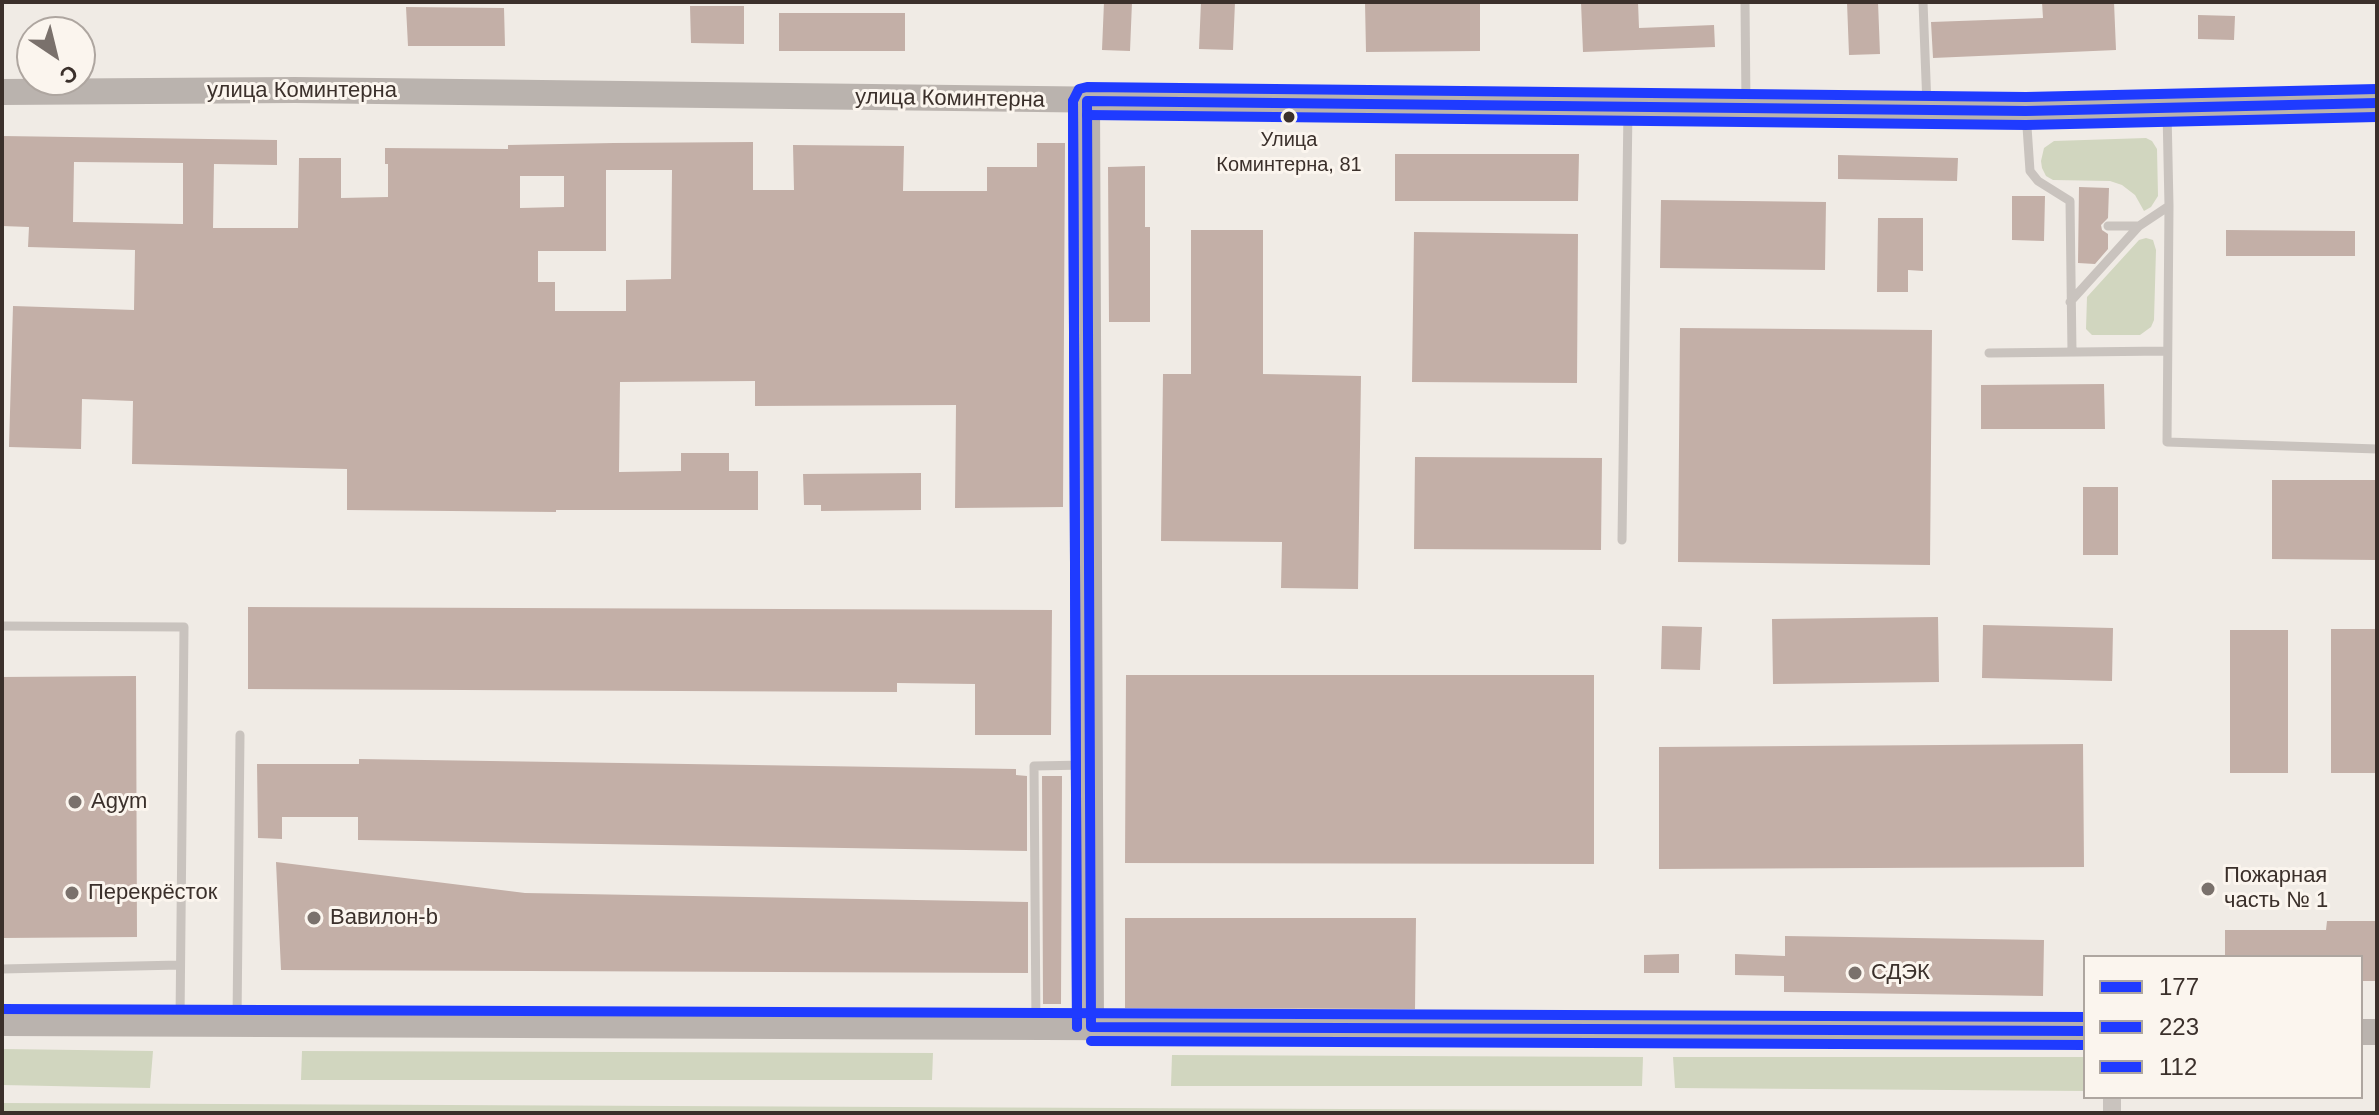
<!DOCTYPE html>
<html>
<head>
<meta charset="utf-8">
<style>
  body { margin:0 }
  #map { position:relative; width:2379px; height:1115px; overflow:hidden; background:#f0ebe5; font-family:Arial,sans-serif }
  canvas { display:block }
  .frame { position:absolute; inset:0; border:4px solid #3b302b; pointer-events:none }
  .legend { position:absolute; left:2083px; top:955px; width:280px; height:144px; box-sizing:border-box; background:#fbf5ee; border:2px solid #aea6a0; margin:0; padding:10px 14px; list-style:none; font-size:24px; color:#3b302b }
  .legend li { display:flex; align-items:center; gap:16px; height:40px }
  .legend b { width:40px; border:2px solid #aea6a0 }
  .north { position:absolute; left:16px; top:16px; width:80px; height:80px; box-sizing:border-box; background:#fbf5ee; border:2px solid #aea6a0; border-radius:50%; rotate:145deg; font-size:22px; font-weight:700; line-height:32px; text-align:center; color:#3b302b }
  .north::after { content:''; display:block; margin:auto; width:28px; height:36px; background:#7a716c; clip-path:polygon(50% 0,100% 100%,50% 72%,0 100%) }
</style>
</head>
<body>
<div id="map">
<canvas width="2379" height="1115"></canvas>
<div class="frame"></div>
<ul class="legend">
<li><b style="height:10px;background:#1f3bff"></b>177</li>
<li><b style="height:10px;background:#1f3bff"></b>223</li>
<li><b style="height:10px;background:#1f3bff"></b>112</li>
</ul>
<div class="north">С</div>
</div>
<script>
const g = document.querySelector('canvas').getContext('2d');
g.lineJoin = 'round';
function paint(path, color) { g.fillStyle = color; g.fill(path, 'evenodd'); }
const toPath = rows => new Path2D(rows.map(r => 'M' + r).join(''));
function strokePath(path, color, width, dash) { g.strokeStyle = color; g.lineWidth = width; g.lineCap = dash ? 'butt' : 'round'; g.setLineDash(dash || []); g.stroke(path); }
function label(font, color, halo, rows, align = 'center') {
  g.font = font + ' Arial,sans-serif'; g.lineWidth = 6; g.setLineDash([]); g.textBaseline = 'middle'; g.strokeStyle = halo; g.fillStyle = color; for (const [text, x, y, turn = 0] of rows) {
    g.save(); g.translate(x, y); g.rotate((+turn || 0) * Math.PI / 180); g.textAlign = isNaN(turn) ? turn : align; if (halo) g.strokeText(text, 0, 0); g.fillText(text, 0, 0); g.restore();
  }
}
const green = toPath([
  [2146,138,2152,141,2157,149,2158,196,2151,207,2144,211,2135,195,2122,185,2110,181,2053,180,2046,176,2042,168,2041,161,2044,148,2054,141],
  [2146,238,2153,240,2156,250,2154,320,2151,327,2140,335,2092,335,2086,329,2087,297,2139,240],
  [2,1049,153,1051,150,1088,2,1085],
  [302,1051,933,1053,932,1080,301,1080],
  [1172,1055,1643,1057,1642,1086,1171,1086],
  [1673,1057,2085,1057,2085,1091,1675,1088],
  [2,1103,2238,1113,2,1113]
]);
const building = toPath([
  [1104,2,1132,2,1130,51,1102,50],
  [1201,2,1235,2,1233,50,1199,49],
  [1365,2,1480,2,1480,51,1366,52],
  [1581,2,1638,2,1639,28,1714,25,1715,47,1583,52],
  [1847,2,1878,2,1880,54,1849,55],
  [2042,2,2114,2,2116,50,1933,58,1931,22,2043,18],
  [690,6,744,6,744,44,691,43],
  [406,7,504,8,505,46,408,46],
  [779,13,905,13,905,51,779,51],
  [2198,15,2235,16,2234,40,2198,39],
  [2,136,277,140,277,165,214,164,213,228,298,228,299,158,341,158,341,198,388,197,388,164,385,164,385,148,508,149,508,145,614,143,753,142,753,190,794,190,793,145,904,146,903,191,987,191,987,167,1037,167,1037,143,1065,143,1063,507,955,508,956,405,755,406,755,381,620,382,619,472,681,471,681,453,729,453,729,471,758,471,758,510,556,510,556,512,347,510,347,469,132,464,133,401,82,399,81,449,9,447,13,306,134,310,135,250,28,247,29,227,2,226],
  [74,162,183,163,183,224,73,222],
  [606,170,672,170,671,279,626,280,626,311,555,311,555,282,538,282,538,251,606,251],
  [520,176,564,176,564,207,520,208],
  [1395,154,1579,154,1578,201,1395,201],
  [1838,155,1958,158,1957,181,1838,179],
  [1145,166,1145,227,1150,227,1150,322,1109,322,1108,167],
  [2079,187,2109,188,2108,218,2101,225,2102,230,2108,234,2108,249,2095,264,2078,263],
  [2012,196,2045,196,2044,241,2012,240],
  [1661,200,1826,202,1825,270,1660,268],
  [1878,218,1923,218,1923,271,1908,270,1908,292,1877,292],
  [1191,230,1263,230,1263,374,1361,376,1358,589,1281,588,1282,542,1161,541,1163,374,1191,374],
  [2226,230,2355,231,2355,256,2226,256],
  [1414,232,1578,234,1577,383,1412,382],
  [1680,328,1932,330,1930,565,1678,562],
  [2104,384,2105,429,1981,429,1981,385],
  [1415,457,1602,458,1601,550,1414,549],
  [921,473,921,510,821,511,821,505,804,505,803,474],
  [2272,480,2377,480,2377,560,2272,559],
  [2083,487,2118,487,2118,555,2083,555],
  [248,607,1052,610,1051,735,975,735,975,684,897,683,897,692,248,689],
  [1938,617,1939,682,1773,684,1772,619],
  [1983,625,2113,628,2112,681,1982,678],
  [1662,626,1702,627,1700,670,1661,669],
  [2331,629,2377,629,2377,773,2331,773],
  [2230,630,2288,630,2288,773,2230,773],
  [1126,675,1594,675,1594,864,1125,863],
  [136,676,137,937,2,938,2,677],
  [2083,744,2084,867,1659,869,1659,747],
  [359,759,1016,769,1016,775,1027,776,1027,851,358,840,358,817,282,817,282,839,258,838,257,764,359,764],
  [1042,776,1062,776,1061,1004,1043,1004],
  [276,862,525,893,1028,902,1028,973,281,970],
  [1125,918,1416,918,1415,1009,1125,1008],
  [2327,921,2377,921,2377,981,2361,981,2361,957,2225,957,2225,930,2326,930],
  [1785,936,2044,940,2043,996,1784,992,1784,976,1735,975,1735,954,1785,956],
  [1679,954,1679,973,1644,973,1644,955]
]);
const lane = toPath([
  [1745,2,1746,104],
  [1923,2,1927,106],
  [2167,111,2169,206,2167,442,2377,449],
  [2026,112,2030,171,2038,181,2070,201,2072,352],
  [2108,226,2139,226,2169,206],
  [2070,302,2139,226],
  [1989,353,2167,351],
  [1622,540,1628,109],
  [2,626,184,627,180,1020],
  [2,969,180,965],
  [237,1020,240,735],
  [1036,1026,1034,766,1086,765]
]);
const street = toPath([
  [2112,1113,2112,1097]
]);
const secondary = toPath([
  [2,92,295,90,2026,111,2377,103],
  [1087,101,1091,1027],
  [2,1023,2085,1031],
  [2361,1032,2377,1032]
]);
const bus1 = toPath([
  [1087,101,2026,111,2377,103],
  [1087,101,1091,1027],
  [1091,1027,2085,1031]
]);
const bus2 = toPath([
  [1073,101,1077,1027],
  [1087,115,2026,125,2377,117],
  [1091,1041,2085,1045]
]);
const bus3 = toPath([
  [2,1009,2085,1017],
  [1077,1027,1073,101,1079,89,1087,87,2026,97,2377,89]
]);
const markers = [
  [1289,117,7,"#3b302b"],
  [75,802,8,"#7a716c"],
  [2208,889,8,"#7a716c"],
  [72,893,8,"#7a716c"],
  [314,918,8,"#7a716c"],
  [1855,973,8,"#7a716c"]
];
const busNames = [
  ["Улица",1289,140],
  ["Коминтерна, 81",1289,165]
];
const streetNames = [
  ["улица Коминтерна",302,91],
  ["улица Коминтерна",950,99,1]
];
const poiNames = [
  ["Agym",91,802],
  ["Пожарная",2224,876],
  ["часть № 1",2224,901],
  ["Перекрёсток",88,893],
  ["Вавилон-b",330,918],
  ["СДЭК",1871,973]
];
paint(green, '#d1d6bf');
paint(building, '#c3afa7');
strokePath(lane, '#c9c3be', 9);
strokePath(street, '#c9c3be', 18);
strokePath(secondary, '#bab3ae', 26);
strokePath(bus1, '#1f3bff', 10);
strokePath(bus2, '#1f3bff', 10);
strokePath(bus3, '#1f3bff', 10);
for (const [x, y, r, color] of markers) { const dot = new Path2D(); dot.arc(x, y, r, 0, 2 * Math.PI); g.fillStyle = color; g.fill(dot); strokePath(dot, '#fbf5ee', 3); }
label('20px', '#3b302b', '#fbf5ee', busNames);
label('22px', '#3b302b', '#fbf5ee', streetNames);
label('22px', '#3b302b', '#fbf5ee', poiNames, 'left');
</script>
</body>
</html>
